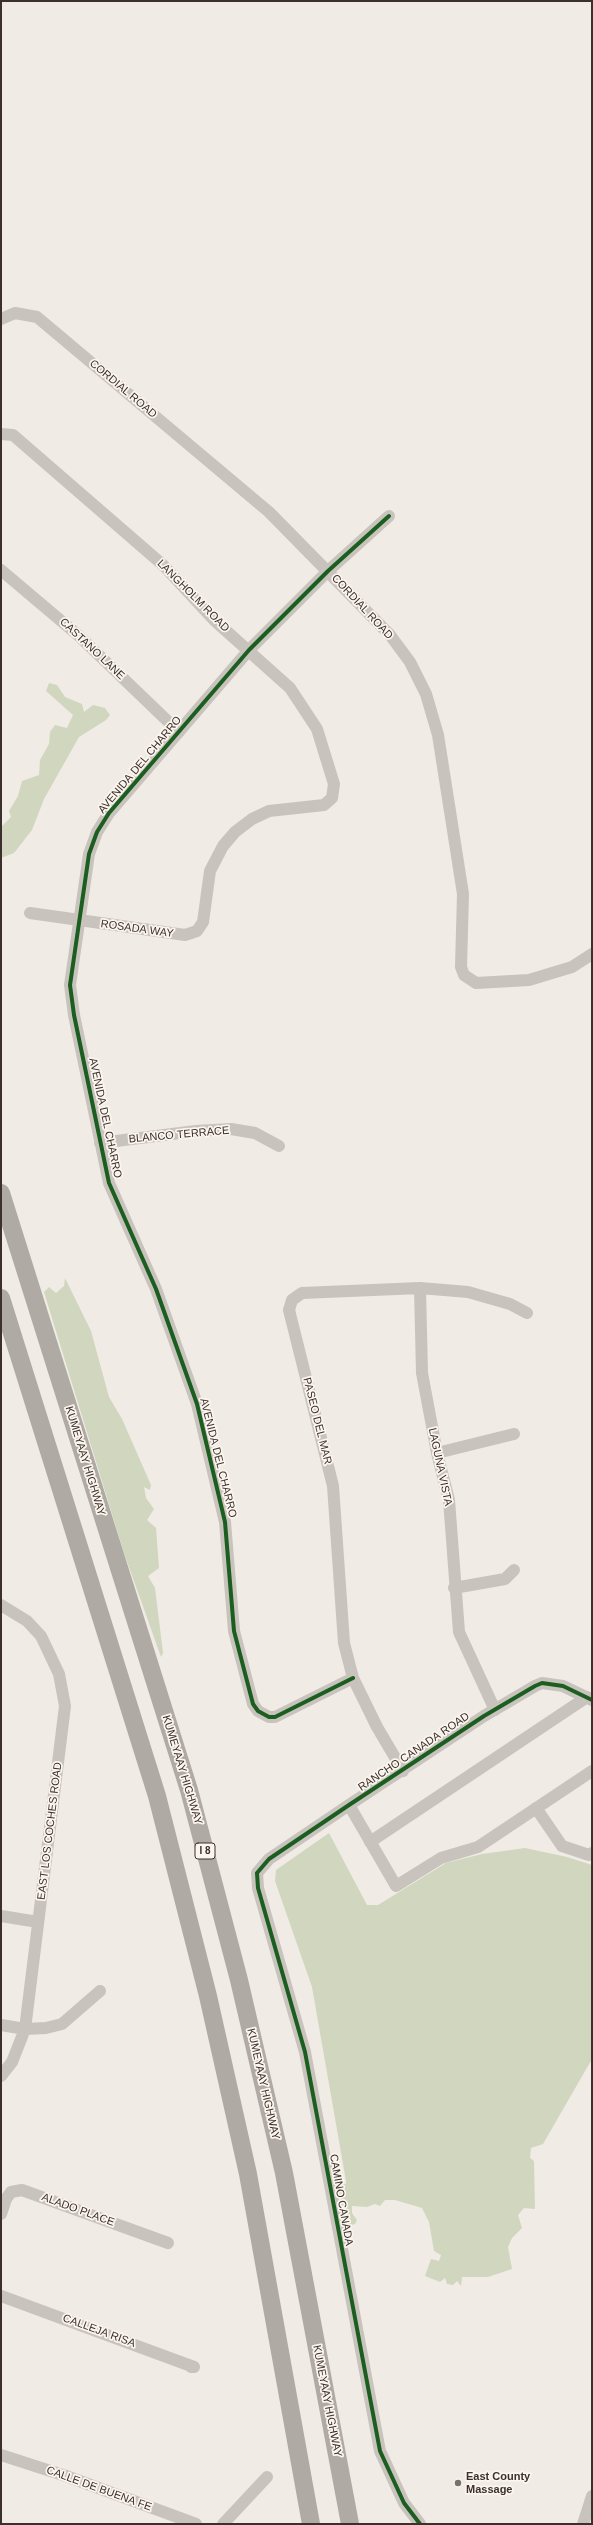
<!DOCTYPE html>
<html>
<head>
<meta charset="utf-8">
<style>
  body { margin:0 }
  #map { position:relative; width:593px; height:2525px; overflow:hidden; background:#f0ebe5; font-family:Arial,sans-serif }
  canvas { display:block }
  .frame { position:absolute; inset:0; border:2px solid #3b302b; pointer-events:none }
</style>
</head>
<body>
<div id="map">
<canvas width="593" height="2525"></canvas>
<div class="frame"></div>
</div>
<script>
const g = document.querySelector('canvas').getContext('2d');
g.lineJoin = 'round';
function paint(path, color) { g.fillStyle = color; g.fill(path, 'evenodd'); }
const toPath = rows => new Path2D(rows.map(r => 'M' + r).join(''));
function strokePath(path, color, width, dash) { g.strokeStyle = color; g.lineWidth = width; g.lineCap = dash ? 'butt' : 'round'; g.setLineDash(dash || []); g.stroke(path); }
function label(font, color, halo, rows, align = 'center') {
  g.font = font + ' Arial,sans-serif'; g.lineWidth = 3.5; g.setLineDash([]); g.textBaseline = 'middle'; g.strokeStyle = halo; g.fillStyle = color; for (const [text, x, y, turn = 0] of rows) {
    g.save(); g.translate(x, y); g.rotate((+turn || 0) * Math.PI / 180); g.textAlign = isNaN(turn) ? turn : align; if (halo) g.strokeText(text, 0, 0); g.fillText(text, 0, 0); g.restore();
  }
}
const green = toPath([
  [49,683,57,685,65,697,82,704,84,712,93,705,105,708,110,715,106,720,79,737,44,799,32,830,14,853,1,858,1,827,11,817,9,811,18,796,22,781,39,775,40,760,49,744,50,732,55,725,67,728,73,715,46,691],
  [65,1278,91,1331,109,1397,122,1419,151,1485,150,1490,144,1487,146,1498,154,1509,147,1520,156,1528,159,1568,148,1576,155,1588,163,1653,161,1657,124,1553,44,1292,49,1287,56,1293,64,1286],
  [329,1833,367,1905,378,1905,446,1863,482,1854,525,1848,567,1857,592,1865,592,2059,543,2144,531,2148,530,2158,534,2161,535,2209,524,2208,518,2215,522,2228,512,2238,508,2247,512,2269,488,2277,462,2277,461,2286,457,2281,453,2285,447,2284,445,2278,440,2282,425,2276,431,2259,439,2261,441,2255,434,2251,429,2222,422,2208,395,2200,385,2200,380,2206,375,2204,367,2207,352,2206,352,2213,357,2220,355,2224,348,2226,344,2222,339,2193,342,2183,346,2184,346,2181,312,1987,275,1881,276,1870]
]);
const minor = toPath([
  [1,319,15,313,37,317,269,512,390,635,410,662,426,694,438,735,463,894,461,967,464,975,476,983,529,980,572,967,592,954],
  [1,434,13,435,163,565,214,620,290,688,317,729,334,784,332,798,324,805,269,811,252,819,235,832,223,846,210,871,203,922,197,931,185,935,30,913],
  [1,570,79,636,179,732],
  [100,1143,196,1131,231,1129,255,1133,279,1146],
  [420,1288,422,1373,437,1453,449,1500,459,1632,495,1710],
  [437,1453,514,1434],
  [454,1588,505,1579,514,1570],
  [1,1605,27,1621,41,1636,59,1674,65,1706,25,2029,12,2062,1,2076],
  [353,1678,275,1717,269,1717,258,1711,253,1704,234,1631,225,1522,197,1404,156,1289,109,1183,74,1015,70,985,89,854,97,832,109,813,249,650,328,571,389,516],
  [403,1771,377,1727,353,1678,344,1643,333,1486,289,1310,292,1300,302,1293,420,1288,468,1292,510,1304,527,1313],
  [349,1805,396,1886,441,1858,478,1847,592,1771],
  [536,1808,562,1846,589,1855,592,1853],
  [370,1842,587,1697],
  [1,1916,38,1922],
  [1,2025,25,2029,46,2028,62,2024,100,1991],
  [1,2214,6,2199,11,2192,22,2190,168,2243],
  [1,2296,194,2367,191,2367],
  [1,2455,66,2476,196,2524],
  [223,2524,267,2477],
  [420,2524,404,2503,380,2451,305,2052,258,1888,257,1873,269,1859,349,1805,484,1716,535,1686,542,1683,563,1686,592,1700],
  [583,2524,592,2496]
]);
const highway = toPath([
  [1,1193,189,1790,239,1980,284,2173,350,2524],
  [1,1298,157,1796,208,1996,248,2174,311,2524]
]);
const cycleway = toPath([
  [353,1678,275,1717,269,1717,258,1711,253,1704,234,1631,225,1522,197,1404,156,1289,109,1183,74,1015,70,985,89,854,97,832,109,813,249,650,328,571,389,516],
  [420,2524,404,2503,380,2451,305,2052,258,1888,257,1873,269,1859,349,1805,484,1716,535,1686,542,1683,563,1686,592,1700]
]);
const markers = [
  [458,2483,4,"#7a716c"]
];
const shields = [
  [205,1851,20]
];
const shieldNames = [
  ["I 8",205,1851]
];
const streetNames = [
  ["CORDIAL ROAD",123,389,40],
  ["LANGHOLM ROAD",193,596,45],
  ["CORDIAL ROAD",362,607,47],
  ["CASTANO LANE",92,649,43],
  ["AVENIDA DEL CHARRO",140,765,-50],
  ["ROSADA WAY",137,929,8],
  ["AVENIDA DEL CHARRO",105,1118,78],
  ["BLANCO TERRACE",179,1135,-5],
  ["PASEO DEL MAR",317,1421,76],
  ["AVENIDA DEL CHARRO",218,1458,76],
  ["KUMEYAAY HIGHWAY",85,1461,73],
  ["LAGUNA VISTA",440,1467,78],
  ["RANCHO CANADA ROAD",414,1752,-34],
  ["KUMEYAAY HIGHWAY",182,1770,73],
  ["EAST LOS COCHES ROAD",50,1831,-83],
  ["KUMEYAAY HIGHWAY",263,2084,77],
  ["CAMINO CANADA",341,2200,80],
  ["ALADO PLACE",78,2210,20],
  ["CALLEJA RISA",99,2331,20],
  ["KUMEYAAY HIGHWAY",327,2401,79],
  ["CALLE DE BUENA FE",99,2489,20]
];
const poiNames = [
  ["East County",466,2477],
  ["Massage",466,2490]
];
paint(green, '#d1d6bf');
strokePath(minor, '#c9c3be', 12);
strokePath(highway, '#afaaa4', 18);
strokePath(cycleway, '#1b5e20', 4);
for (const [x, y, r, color] of markers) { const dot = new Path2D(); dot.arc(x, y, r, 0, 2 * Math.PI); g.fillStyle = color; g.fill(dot); strokePath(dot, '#fbf5ee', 1.5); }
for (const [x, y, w] of shields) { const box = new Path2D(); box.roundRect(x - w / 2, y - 8, w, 16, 3); g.fillStyle = '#fbf5ee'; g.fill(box); strokePath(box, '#3b302b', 1); }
label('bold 10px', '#3b302b', null, shieldNames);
label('11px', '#3b302b', '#fbf5ee', streetNames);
label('bold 11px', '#3b302b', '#fbf5ee', poiNames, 'left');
</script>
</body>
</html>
